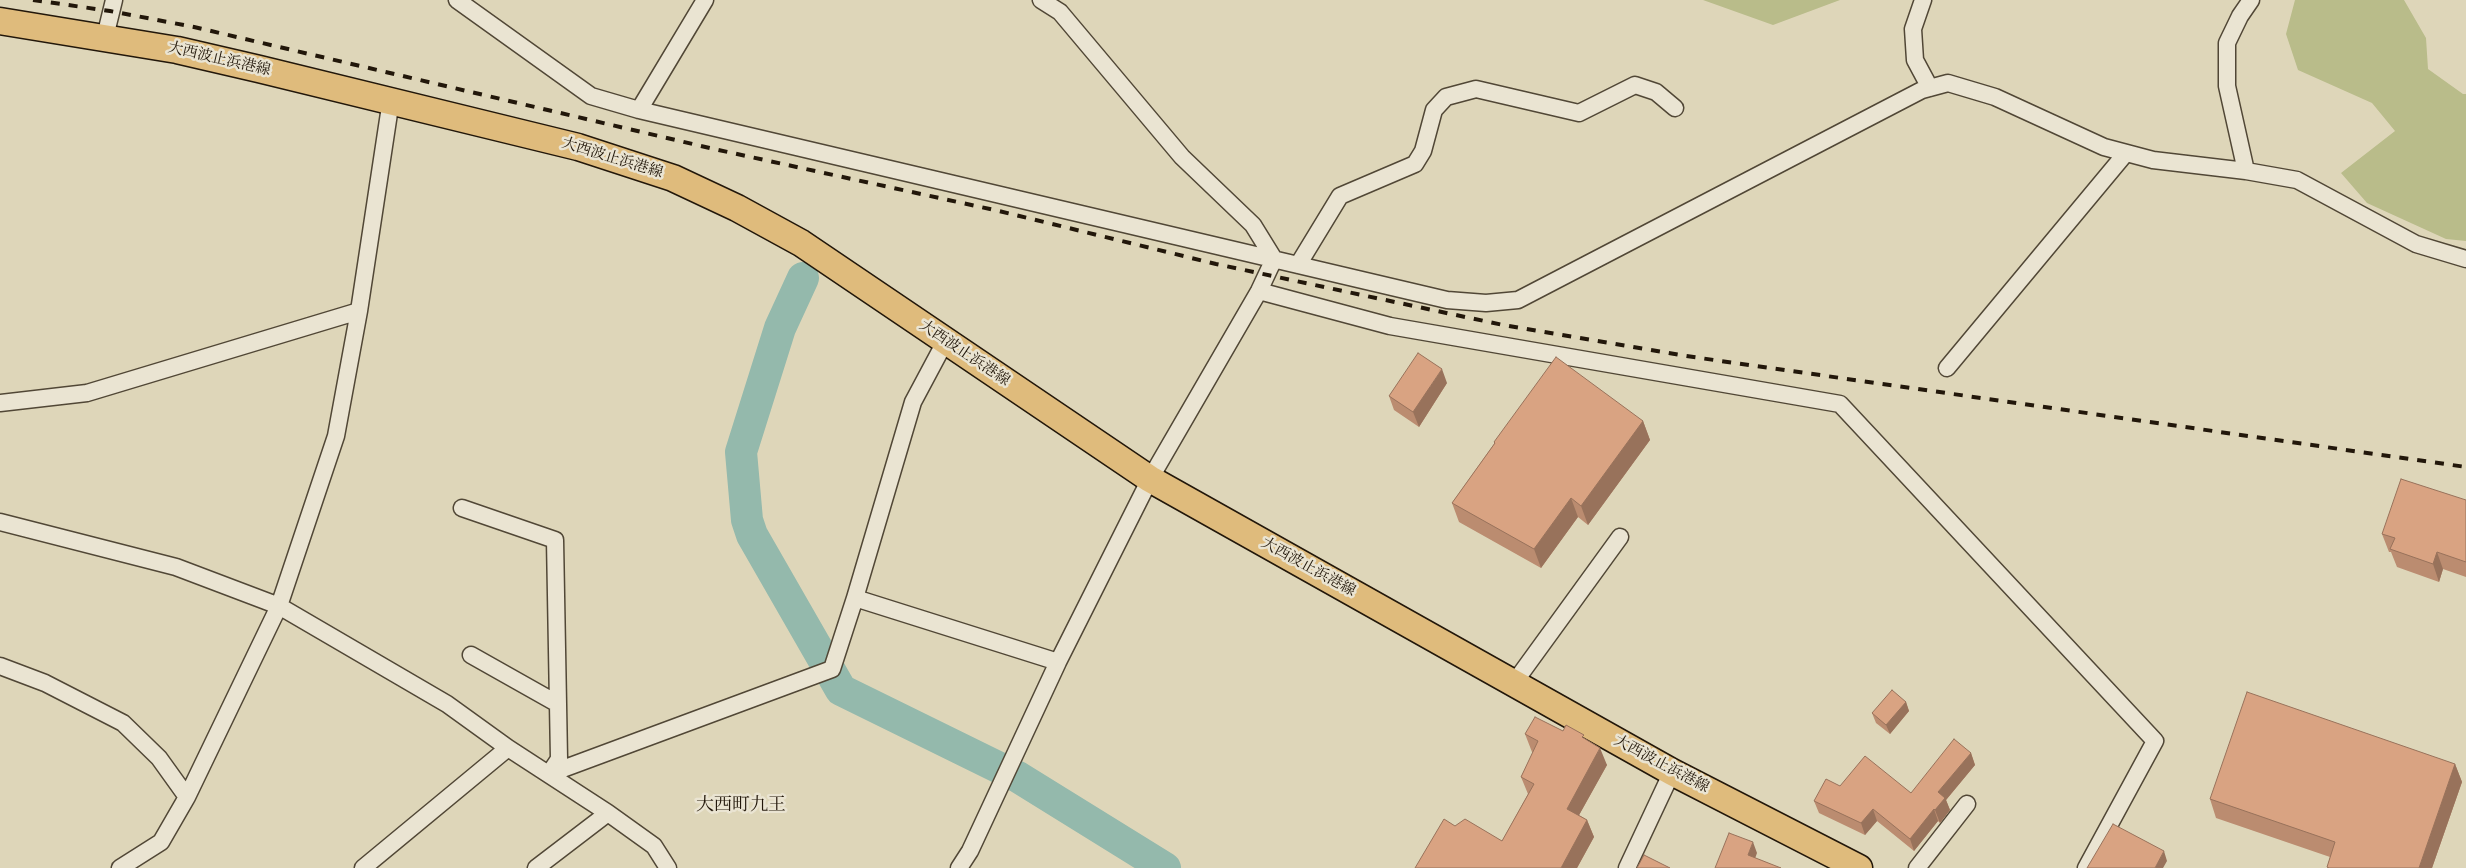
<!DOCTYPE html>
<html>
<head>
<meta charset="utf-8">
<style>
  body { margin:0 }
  canvas { display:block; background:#ded6b9 }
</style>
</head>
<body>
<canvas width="2466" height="868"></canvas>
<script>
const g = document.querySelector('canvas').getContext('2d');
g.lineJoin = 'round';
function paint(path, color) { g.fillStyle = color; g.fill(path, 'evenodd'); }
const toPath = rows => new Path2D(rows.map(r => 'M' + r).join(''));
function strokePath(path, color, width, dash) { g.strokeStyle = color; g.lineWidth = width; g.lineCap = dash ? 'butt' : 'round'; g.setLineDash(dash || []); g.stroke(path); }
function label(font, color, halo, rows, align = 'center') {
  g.font = font + ' "IM FELL English","Noto Serif JP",serif'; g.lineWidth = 5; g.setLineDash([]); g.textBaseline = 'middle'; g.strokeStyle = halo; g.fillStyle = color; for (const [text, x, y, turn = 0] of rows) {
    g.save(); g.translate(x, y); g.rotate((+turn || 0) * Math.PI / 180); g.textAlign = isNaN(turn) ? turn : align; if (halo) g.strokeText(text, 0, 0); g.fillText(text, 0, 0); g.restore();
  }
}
const green = toPath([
  [1703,0,1840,0,1773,25],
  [2295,0,2404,0,2426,38,2428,69,2463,94,2466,94,2466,241,2446,239,2367,203,2341,173,2395,131,2372,103,2298,70,2286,34]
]);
const river = toPath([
  [803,278,780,328,741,452,747,520,752,535,841,690,1018,777,1165,868]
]);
const street = toPath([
  [457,0,591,96,639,110,1447,300,1486,303,1518,300,1922,90,1948,83,1995,97,2104,147,2153,160,2246,171,2297,180,2416,244,2466,259],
  [1041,0,1060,12,1182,157,1253,225,1274,259],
  [1923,0,1913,29,1915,60,1930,88],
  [105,37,114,0],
  [639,110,705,0],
  [2246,171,2227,86,2227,43,2240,16,2251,0],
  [1298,265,1340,196,1415,164,1423,151,1434,110,1446,97,1476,89,1579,113,1635,85,1656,92,1675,108],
  [1259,291,1390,326,1840,404,2155,741,2086,868],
  [1947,368,2126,153],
  [0,403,87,393,359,311],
  [462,508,555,540,559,759,549,774],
  [0,522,176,567,279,606,447,704,508,748,608,813],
  [855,598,1058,662],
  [471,655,558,704],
  [0,666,45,683,123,723,159,758,187,797],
  [1514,683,1620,537],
  [549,774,832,669,855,598,913,402,945,342],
  [120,868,161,842,187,797,279,606,336,436,359,311,391,100],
  [363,868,508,748],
  [536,868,608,813,654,846,668,868],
  [959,868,970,851,1058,662,1150,479,1259,291,1274,259],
  [1627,868,1672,772],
  [1917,868,1967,804]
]);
const primary = toPath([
  [0,21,177,50,259,69,578,147,673,178,737,208,801,243,1150,479,1672,772,1859,868]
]);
const rail = toPath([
  [33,0,110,11,194,27,714,149,999,211,1216,264,1503,325,1686,356,2466,467]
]);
const wall = toPath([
  [1447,383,1419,427,1394,410,1389,396],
  [1643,421,1650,440,1588,525,1578,517,1541,568,1459,522,1452,503,1494,444,1494,442],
  [2466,500,2466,577,2443,569,2439,582,2397,567,2391,552,2389,552,2382,534],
  [1906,702,1909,711,1890,734,1876,723,1872,713],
  [1563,731,1585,739,1607,765,1579,815,1587,820,1594,837,1577,868,1455,826,1502,841,1528,794,1521,777,1533,752,1532,752,1525,734],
  [1971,753,1975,765,1946,800,1950,810,1940,823,1938,821,1914,851,1877,821,1865,835,1819,813,1814,801,1911,793],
  [2455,764,2462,782,2432,868,2327,868,2330,857,2216,818,2210,799]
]);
const shadedWall = toPath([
  [1442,369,1447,383,1419,427,1413,412],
  [1643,421,1650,440,1588,525,1581,506],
  [1571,498,1578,517,1541,568,1534,549],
  [2437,552,2443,569,2439,582,2433,564],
  [1906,702,1909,711,1890,734,1886,725],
  [1600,748,1607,765,1573,826,1567,809],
  [1971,753,1975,765,1946,800,1950,810,1940,823,1935,810,1938,792],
  [2455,764,2462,782,2432,868,2419,868],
  [1873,809,1877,821,1865,835,1861,823],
  [1934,809,1938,821,1914,851,1910,839],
  [1587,820,1594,837,1577,868,1561,868],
  [1753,842,1757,853,1752,867,1748,855],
  [2164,851,2167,861,2163,868,2155,868]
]);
const building = toPath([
  [1418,353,1442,369,1413,412,1389,396,1418,353],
  [1556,357,1643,421,1581,506,1571,498,1534,549,1452,503,1495,443,1494,442,1556,357],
  [2401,479,2466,500,2466,562,2437,552,2433,564,2390,549,2395,538,2382,534,2401,479],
  [1892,690,1906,702,1886,725,1872,713,1892,690],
  [2247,692,2455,764,2419,868,2329,868,2327,867,2335,842,2210,799,2247,692],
  [1535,717,1563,731,1566,725,1584,735,1582,737,1600,748,1567,809,1587,820,1561,868,1415,868,1444,819,1455,826,1465,819,1502,841,1534,784,1521,777,1538,741,1525,734,1535,717],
  [1954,739,1971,753,1938,792,1945,798,1935,810,1934,809,1910,839,1873,809,1861,823,1814,801,1826,779,1840,786,1865,756,1911,793,1954,739],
  [2113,824,2164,851,2155,868,2087,868,2113,824],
  [1729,833,1753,842,1748,855,1781,868,1715,868,1729,833],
  [1644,855,1670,868,1637,868,1644,855]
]);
const streetNames = [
  ["大西波止浜港線",219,60,13],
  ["大西波止浜港線",612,159,17],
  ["大西波止浜港線",964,354,34],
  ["大西波止浜港線",1308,568,29],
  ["大西波止浜港線",1661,765,28]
];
const quarterNames = [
  ["大西町九王",741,806]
];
paint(green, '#b9bc8a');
strokePath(river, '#94b9ac', 32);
strokePath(street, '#514736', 19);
strokePath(primary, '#22170a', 29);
strokePath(street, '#eae4d2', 16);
strokePath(primary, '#dfbb7c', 26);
strokePath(rail, '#22170a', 4, [9, 9]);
paint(wall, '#bb8c70');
paint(shadedWall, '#98725b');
paint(building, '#d9a382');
strokePath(building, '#98725b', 1);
label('15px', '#22170a', '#eae4d2', streetNames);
label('18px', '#22170a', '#eae4d2', quarterNames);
</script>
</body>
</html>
